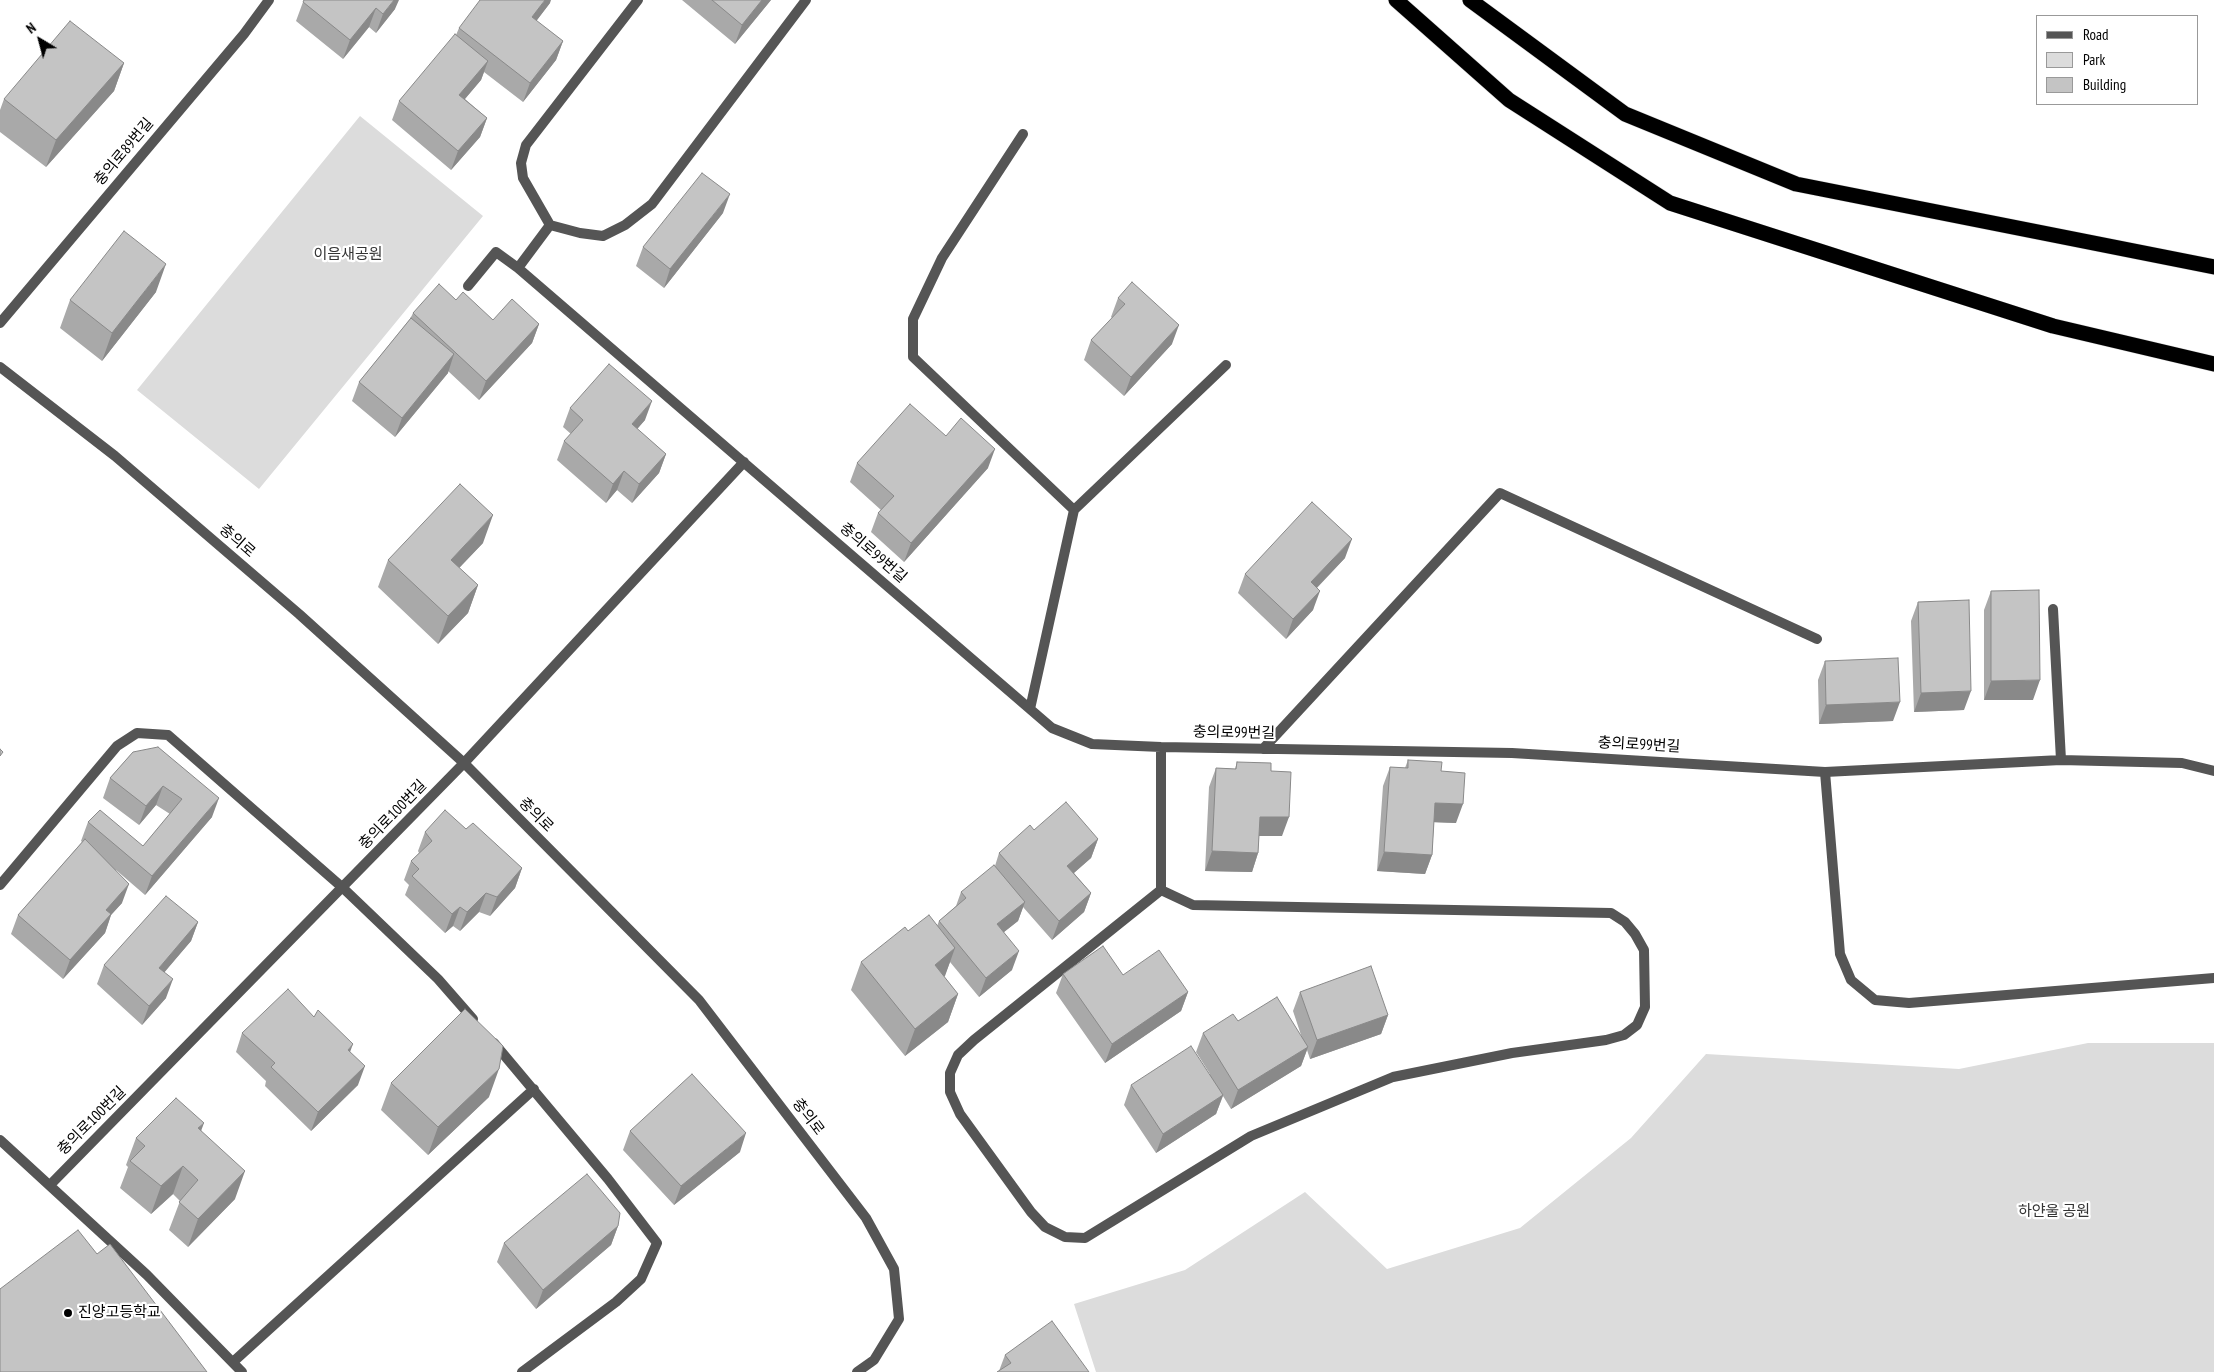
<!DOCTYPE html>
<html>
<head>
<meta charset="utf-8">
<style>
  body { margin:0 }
  #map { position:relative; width:2214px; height:1372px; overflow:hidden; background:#fff; font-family:"PT Sans Narrow",sans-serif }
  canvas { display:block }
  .legend { position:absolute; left:2036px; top:15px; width:162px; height:90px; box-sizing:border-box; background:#fff; border:1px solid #999; margin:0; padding:6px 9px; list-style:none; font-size:15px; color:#000 }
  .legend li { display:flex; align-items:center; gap:10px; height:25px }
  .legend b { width:25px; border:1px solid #999 }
  .north { position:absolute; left:15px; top:15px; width:50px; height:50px; -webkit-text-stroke:4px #fff; paint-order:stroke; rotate:323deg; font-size:14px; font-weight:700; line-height:20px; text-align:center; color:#000 }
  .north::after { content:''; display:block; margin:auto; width:18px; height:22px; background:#000; clip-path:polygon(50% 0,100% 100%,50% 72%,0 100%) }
</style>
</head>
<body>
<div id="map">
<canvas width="2214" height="1372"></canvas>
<ul class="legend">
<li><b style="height:6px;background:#555"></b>Road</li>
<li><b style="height:14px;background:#dcdcdc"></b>Park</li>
<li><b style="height:14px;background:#c4c4c4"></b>Building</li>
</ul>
<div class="north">N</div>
</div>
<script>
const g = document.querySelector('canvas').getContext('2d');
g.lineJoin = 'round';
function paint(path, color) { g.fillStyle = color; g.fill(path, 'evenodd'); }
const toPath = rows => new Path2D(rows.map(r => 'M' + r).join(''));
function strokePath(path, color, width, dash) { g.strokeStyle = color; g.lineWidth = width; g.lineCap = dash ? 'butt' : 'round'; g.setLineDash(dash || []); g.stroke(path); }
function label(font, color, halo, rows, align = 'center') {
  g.font = font + ' "PT Sans Narrow","Noto Sans KR",sans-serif'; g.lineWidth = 4.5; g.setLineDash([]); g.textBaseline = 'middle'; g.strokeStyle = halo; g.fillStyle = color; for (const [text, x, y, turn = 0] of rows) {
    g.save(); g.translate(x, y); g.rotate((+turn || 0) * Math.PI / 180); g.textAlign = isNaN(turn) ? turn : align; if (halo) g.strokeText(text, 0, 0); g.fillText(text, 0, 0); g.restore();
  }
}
const green = toPath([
  [360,116,483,216,259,489,137,390],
  [2088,1043,2214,1043,2214,1372,1096,1372,1074,1304,1185,1270,1305,1192,1387,1269,1520,1228,1631,1138,1706,1054,1959,1069]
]);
const street = toPath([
  [638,0,526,145,521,163,523,178,550,225,580,233,603,236,625,225,652,204,806,0],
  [1023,134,942,258,913,319,913,357,1074,510],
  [518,268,1052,728,1092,744,1161,747,1512,753,1825,772,2061,760,2182,763,2214,771],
  [468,286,496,252,518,268,550,225],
  [0,323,244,34,269,0],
  [0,367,115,456,299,614,464,763,699,1000,866,1218,894,1269,899,1319,874,1360,857,1372],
  [2053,609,2061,760],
  [1030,709,1074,510,1226,365],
  [1161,747,1161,890,974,1040,958,1055,950,1073,950,1092,960,1114,1031,1212,1045,1227,1065,1237,1085,1238,1251,1136,1393,1077,1512,1053,1606,1040,1624,1035,1637,1025,1645,1007,1644,950,1635,934,1625,922,1611,913,1193,905,1161,890],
  [1263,749,1500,493,1817,639],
  [1825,772,1840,954,1851,980,1875,1000,1909,1003,2214,978],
  [0,885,117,746,137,733,168,735,343,888,438,979,473,1019],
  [494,1043,608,1179,657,1243,641,1279,616,1302,522,1372],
  [0,1140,147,1275,242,1372],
  [50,1185,464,763,744,462],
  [233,1362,534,1089]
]);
const highway = toPath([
  [1396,0,1509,100,1670,203,2053,326,2214,364],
  [1470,0,1625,114,1796,184,2214,267]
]);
const wall = toPath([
  [682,0,771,0,735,44],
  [303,2,395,9,376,33,369,27,343,59,296,21],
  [550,3,536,21,563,41,556,60,523,102,484,72,481,80,465,99,487,118,480,137,451,170,392,120,399,101,456,35,459,28],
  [124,63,114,91,46,167,0,132,0,110,4,99],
  [723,213,664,288,636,266,643,247],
  [156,292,102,361,60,328,70,300],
  [1118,298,1172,344,1124,396,1084,360,1091,340,1112,318,1111,317],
  [456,300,493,320,539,324,532,343,479,400,448,371,448,373,395,437,352,401,359,382,410,319,413,313],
  [570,408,645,420,637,429,666,454,659,473,632,503,617,490,606,503,557,460,564,441,571,434,563,427],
  [946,436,988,468,904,562,871,532,878,513,881,510,850,482,857,463],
  [483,543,459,568,478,585,468,613,438,644,378,587,388,560],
  [1345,558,1317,588,1313,610,1286,639,1238,593,1245,574],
  [1991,591,2033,700,1984,700,1984,610],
  [1918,602,1964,710,1914,712,1911,621],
  [1825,661,1893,721,1819,724,1818,680],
  [133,752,212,817,145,895,116,870,122,903,111,915,105,933,63,979,11,934,18,915,82,842,81,841,88,822,143,846,170,814,156,805,139,825,103,798,110,778],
  [1408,760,1441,771,1456,823,1434,822,1432,855,1425,874,1377,871,1383,786,1390,767,1405,768],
  [1237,762,1271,771,1282,836,1259,836,1258,853,1252,872,1205,871,1209,787,1216,768,1235,769],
  [466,829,522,868,515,888,490,916,479,912,460,931,453,926,445,933,405,895,409,885,404,880,411,861,419,853,418,851,425,832],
  [1034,830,1098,839,1091,858,1074,873,1091,893,1084,912,1052,940,1023,907,1018,921,1004,932,1012,970,979,997,950,962,944,977,958,994,948,1022,905,1056,851,990,861,962,908,931,937,926,939,921,956,906,961,892,995,866,999,853],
  [198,922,191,941,164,972,166,998,142,1025,97,984,104,965],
  [1063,974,1123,975,1188,992,1181,1011,1105,1063,1056,993],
  [1300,992,1388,1015,1381,1034,1310,1059,1307,1050,1301,1066,1231,1109,1223,1096,1216,1114,1156,1153,1124,1105,1131,1085,1210,1074,1196,1052,1203,1033,1238,1021,1302,1038,1293,1011],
  [314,1017,350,1052,358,1085,311,1131,265,1086,266,1081,236,1052,242,1033],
  [391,1083,489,1097,428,1155,381,1110],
  [201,1130,235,1199,188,1247,169,1230,180,1201,173,1194,151,1214,120,1188,128,1167,126,1165,136,1138],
  [630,1131,740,1152,674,1205,623,1150],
  [618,1226,611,1245,536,1309,497,1262,504,1243],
  [1005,1355,1089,1372,999,1371]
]);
const shadedWall = toPath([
  [394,0,399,0,395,9,376,33,383,14],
  [545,0,551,0,550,3,525,36,532,17],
  [762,0,771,0,735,44,742,25],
  [376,8,369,27,343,59,350,40],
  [563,41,556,60,523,102,530,83],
  [488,61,481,80,452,114,459,95],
  [124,63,114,91,46,167,56,140],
  [487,118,480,137,451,170,458,151],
  [730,194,723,213,664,288,670,269],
  [166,264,156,292,102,361,112,333],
  [539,324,532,343,479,400,486,381],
  [1179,325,1172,344,1124,396,1131,377],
  [454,354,448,373,395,437,402,418],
  [652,401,645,420,625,443,632,424],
  [995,449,988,468,904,562,911,543],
  [666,454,659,473,632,503,639,484],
  [624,471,617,490,606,503,613,484],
  [493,515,483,543,441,587,451,560],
  [1352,539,1345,558,1304,601,1311,582],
  [478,585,468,613,438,644,448,616],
  [1320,591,1313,610,1286,639,1293,619],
  [2040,680,2033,700,1984,700,1991,681],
  [1971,691,1964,710,1914,712,1921,693],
  [1900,702,1893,721,1819,724,1826,705],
  [163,786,156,805,139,825,146,806],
  [219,798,212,817,145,895,152,876],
  [1435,803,1463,804,1456,823,1428,822],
  [1260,817,1289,817,1282,836,1253,836],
  [1098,839,1091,858,1060,885,1067,866],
  [1212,851,1258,853,1252,872,1205,871],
  [1384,852,1432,855,1425,874,1377,871],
  [522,868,515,888,490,916,497,897],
  [129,884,122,903,111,915,105,933,63,979,70,960,106,910],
  [486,893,479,912,460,931,467,912],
  [1091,893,1084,912,1052,940,1059,921],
  [1025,902,1018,921,990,943,997,924],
  [460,907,453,926,445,933,452,914],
  [198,922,191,941,152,987,159,968],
  [955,948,945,976,925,992,935,965],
  [1019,951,1012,970,979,997,986,978],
  [173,979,166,998,142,1025,149,1006],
  [1188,992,1181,1011,1105,1063,1112,1044],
  [958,994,948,1022,905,1056,915,1029],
  [1388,1015,1381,1034,1310,1059,1317,1040],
  [353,1044,346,1063,348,1050],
  [1308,1047,1301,1066,1231,1109,1238,1090],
  [365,1066,358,1085,311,1131,318,1112],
  [499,1069,489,1097,428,1155,438,1127],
  [1223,1095,1216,1114,1156,1153,1163,1134],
  [204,1123,194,1150,198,1128],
  [746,1133,740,1152,674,1205,681,1186],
  [183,1166,173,1194,151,1214,161,1186],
  [245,1171,235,1199,188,1247,198,1219],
  [618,1226,611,1245,536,1309,543,1290]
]);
const building = toPath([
  [304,0,394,0,383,14,376,8,350,40,303,2,304,0],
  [480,0,545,0,532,17,563,41,530,83,459,28,480,0],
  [712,0,762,0,742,25,712,0],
  [70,21,124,63,56,140,4,99,70,21],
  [455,34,488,61,459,95,487,118,458,151,399,101,455,34],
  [702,173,730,194,670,269,643,247,702,173],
  [124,231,166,264,112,333,70,300,124,231],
  [1132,282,1179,325,1131,377,1091,340,1125,304,1118,298,1132,282],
  [439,284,456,300,463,292,493,320,512,299,539,324,486,381,413,313,439,284],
  [411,318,454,354,402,418,359,382,411,318],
  [609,364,652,401,632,424,666,454,639,484,624,471,613,484,564,441,583,420,570,408,609,364],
  [910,404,946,436,961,418,995,449,911,543,878,513,894,496,857,463,910,404],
  [460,484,493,515,451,560,478,585,448,616,388,560,460,484],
  [1312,502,1352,539,1311,582,1320,591,1293,619,1245,574,1312,502],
  [2039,590,2040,680,1991,681,1991,591,2039,590],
  [1969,600,1971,691,1921,693,1918,602,1969,600],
  [1898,658,1900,702,1826,705,1825,661,1898,658],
  [158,747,219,798,152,876,88,822,100,810,143,846,182,799,163,786,146,806,110,778,133,752,158,747],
  [0,749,3,752,0,756,0,749],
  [1408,760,1442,762,1441,771,1465,773,1463,804,1435,803,1432,855,1384,852,1390,767,1408,768,1408,760],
  [1237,762,1271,763,1271,771,1291,772,1289,817,1260,817,1258,853,1212,851,1216,768,1236,769,1237,762],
  [1066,802,1098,839,1067,866,1091,893,1059,921,999,853,1030,825,1034,830,1066,802],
  [445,810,466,829,473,823,522,868,497,897,486,893,467,912,460,907,452,914,412,876,419,869,411,861,432,841,425,832,445,810],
  [85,839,129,884,106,910,111,914,70,960,18,915,85,839],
  [994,865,1025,902,997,924,1019,951,986,978,939,921,966,898,961,892,994,865],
  [166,896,198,922,159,968,173,979,149,1006,104,965,166,896],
  [929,915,955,948,935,965,958,994,915,1029,861,962,905,927,908,931,929,915],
  [1103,946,1123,975,1159,950,1188,992,1112,1044,1063,974,1103,946],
  [1371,966,1388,1015,1317,1040,1300,992,1371,966],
  [288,989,314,1017,318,1010,353,1044,348,1050,365,1066,318,1112,271,1067,275,1063,242,1033,288,989],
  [1277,997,1308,1047,1238,1090,1203,1033,1233,1014,1238,1021,1277,997],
  [465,1009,503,1046,499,1069,438,1127,391,1083,465,1009],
  [1191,1046,1223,1095,1163,1134,1131,1085,1191,1046],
  [692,1074,746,1133,681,1186,630,1131,692,1074],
  [176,1098,204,1123,198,1128,245,1171,198,1219,179,1202,198,1180,183,1166,161,1186,130,1161,145,1146,136,1138,176,1098],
  [587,1174,620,1213,618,1226,543,1290,504,1243,587,1174],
  [78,1230,97,1254,110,1244,207,1372,0,1372,0,1289,78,1230],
  [1052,1321,1089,1372,997,1372,1011,1363,1005,1355,1052,1321]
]);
const markers = [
  [68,1313,5,"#000"]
];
const streetNames = [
  ["충의로89번길",124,152,-50],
  ["충의로",237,541,41],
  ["충의로99번길",873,553,41],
  ["충의로99번길",1234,733,1],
  ["충의로99번길",1639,745,3],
  ["충의로100번길",393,815,-46],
  ["충의로",536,815,45],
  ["충의로",808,1117,53],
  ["충의로100번길",92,1121,-45]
];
const parkNames = [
  ["이음새공원",348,255],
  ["하얀울 공원",2054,1212]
];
const poiNames = [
  ["진양고등학교",78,1313]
];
paint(green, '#dcdcdc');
strokePath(highway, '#dbdbdb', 16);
strokePath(street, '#555', 10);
strokePath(highway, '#000', 15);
paint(wall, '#a9a9a9');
paint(shadedWall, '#898989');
paint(building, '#c4c4c4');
strokePath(building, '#898989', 1);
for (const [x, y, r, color] of markers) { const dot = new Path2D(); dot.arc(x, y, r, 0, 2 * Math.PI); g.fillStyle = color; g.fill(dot); strokePath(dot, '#fff', 2); }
label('15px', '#000', '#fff', streetNames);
label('15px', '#333', '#fff', parkNames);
label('15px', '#000', '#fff', poiNames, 'left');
</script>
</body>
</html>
